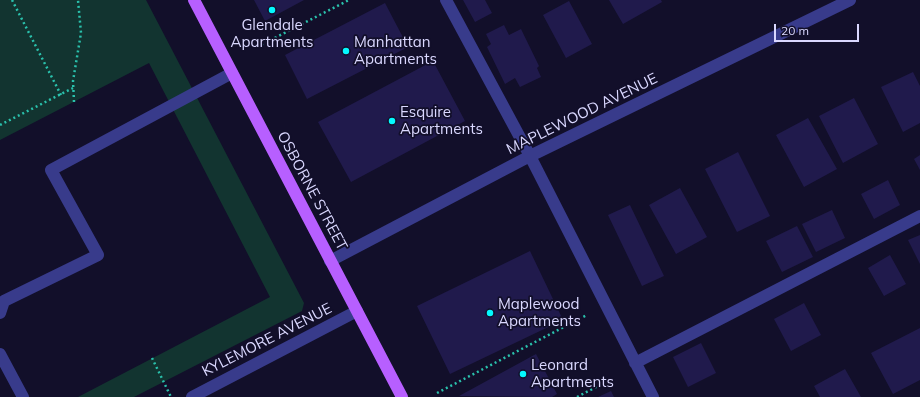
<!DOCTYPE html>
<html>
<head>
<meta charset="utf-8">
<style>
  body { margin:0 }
  #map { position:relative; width:920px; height:397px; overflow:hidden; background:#120f2a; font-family:Mulish,sans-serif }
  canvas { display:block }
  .scale { position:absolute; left:774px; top:24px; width:85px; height:18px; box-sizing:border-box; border:2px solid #dad8ff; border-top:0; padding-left:5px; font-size:12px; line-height:14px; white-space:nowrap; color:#dad8ff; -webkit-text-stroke:3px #120f2a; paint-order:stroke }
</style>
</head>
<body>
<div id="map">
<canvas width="920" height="397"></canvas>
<div class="scale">20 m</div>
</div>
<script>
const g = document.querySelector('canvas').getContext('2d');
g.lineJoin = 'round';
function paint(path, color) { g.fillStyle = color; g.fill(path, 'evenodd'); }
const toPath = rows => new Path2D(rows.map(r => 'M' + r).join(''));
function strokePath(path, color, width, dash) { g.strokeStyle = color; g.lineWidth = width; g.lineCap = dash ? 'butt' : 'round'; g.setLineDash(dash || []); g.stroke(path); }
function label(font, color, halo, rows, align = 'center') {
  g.font = font + ' Mulish,sans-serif'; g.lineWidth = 3.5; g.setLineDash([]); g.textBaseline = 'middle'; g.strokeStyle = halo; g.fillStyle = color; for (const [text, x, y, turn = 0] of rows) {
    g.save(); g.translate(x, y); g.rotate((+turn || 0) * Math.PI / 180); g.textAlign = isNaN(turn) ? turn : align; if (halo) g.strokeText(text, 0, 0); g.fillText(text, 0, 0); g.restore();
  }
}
const green = toPath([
  [0,0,146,0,304,303,302,311,134,397,78,397,270,297,149,63,0,140]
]);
const building = toPath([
  [254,0,304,0,265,21],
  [463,0,485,0,492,13,475,22],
  [609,0,661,0,662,2,623,24],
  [569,1,592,44,566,58,543,15],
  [385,3,408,47,307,99,285,55],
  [504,25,509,35,521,29,539,66,537,68,541,77,520,87,515,78,505,84,487,47,491,44,486,34],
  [433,61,465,121,351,182,318,122],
  [913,72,920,86,920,123,903,132,881,87],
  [854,98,878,144,843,163,819,116],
  [808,118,837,169,804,187,776,135],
  [738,152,770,216,737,232,705,169],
  [920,155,920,170,914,159],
  [888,180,900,205,874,219,861,194],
  [680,188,707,237,676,254,649,205],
  [630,205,664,276,642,286,608,215],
  [832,210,845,238,816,252,802,224],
  [797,226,813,257,782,272,766,241],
  [920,235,920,264,908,240],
  [530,251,563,320,450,374,417,306],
  [890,255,906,284,884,296,868,268],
  [804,303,821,335,791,351,774,319],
  [920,328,920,380,893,394,871,353],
  [701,343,716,373,688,387,673,357],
  [536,354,557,394,552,397,459,396],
  [845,369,861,397,820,397,814,386],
  [611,391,614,397,598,397]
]);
const path = toPath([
  [12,0,61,95],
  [257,47,349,0],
  [74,102,73,81,81,33,78,0],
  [0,125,73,88],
  [152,358,171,397],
  [437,393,587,315],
  [577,397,600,385]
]);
const minor = toPath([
  [446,0,530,156,653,397],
  [330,261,530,156,850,0],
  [0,313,4,301,98,255,51,170,232,73],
  [0,354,23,397],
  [635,363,920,216],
  [192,397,357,311]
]);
const major = toPath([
  [194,0,402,397]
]);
const markers = [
  [272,10,4,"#04f9ff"],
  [346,51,4,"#04f9ff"],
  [392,121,4,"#04f9ff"],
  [490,313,4,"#04f9ff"],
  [523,374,4,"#04f9ff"]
];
const poiNames = [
  ["Glendale",272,25,"center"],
  ["Apartments",272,42,"center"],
  ["Manhattan",354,42],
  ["Apartments",354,59],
  ["Esquire",400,112],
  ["Apartments",400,129],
  ["Maplewood",498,304],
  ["Apartments",498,321],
  ["Leonard",531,365],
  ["Apartments",531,382]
];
const streetNames = [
  ["MAPLEWOOD AVENUE",582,114,-26],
  ["OSBORNE STREET",312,191,62],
  ["KYLEMORE AVENUE",267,340,-27]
];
paint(green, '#123430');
paint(building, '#201a4c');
strokePath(path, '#2ac1ac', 2.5, [2, 3]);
strokePath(minor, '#383b8b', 12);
strokePath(major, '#b75fff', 12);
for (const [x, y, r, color] of markers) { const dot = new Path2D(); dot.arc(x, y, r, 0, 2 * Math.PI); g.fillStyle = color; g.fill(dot); strokePath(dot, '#120f2a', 1.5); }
label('15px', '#dad8ff', '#120f2a', poiNames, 'left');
label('15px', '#dad8ff', '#120f2a', streetNames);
</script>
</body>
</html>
